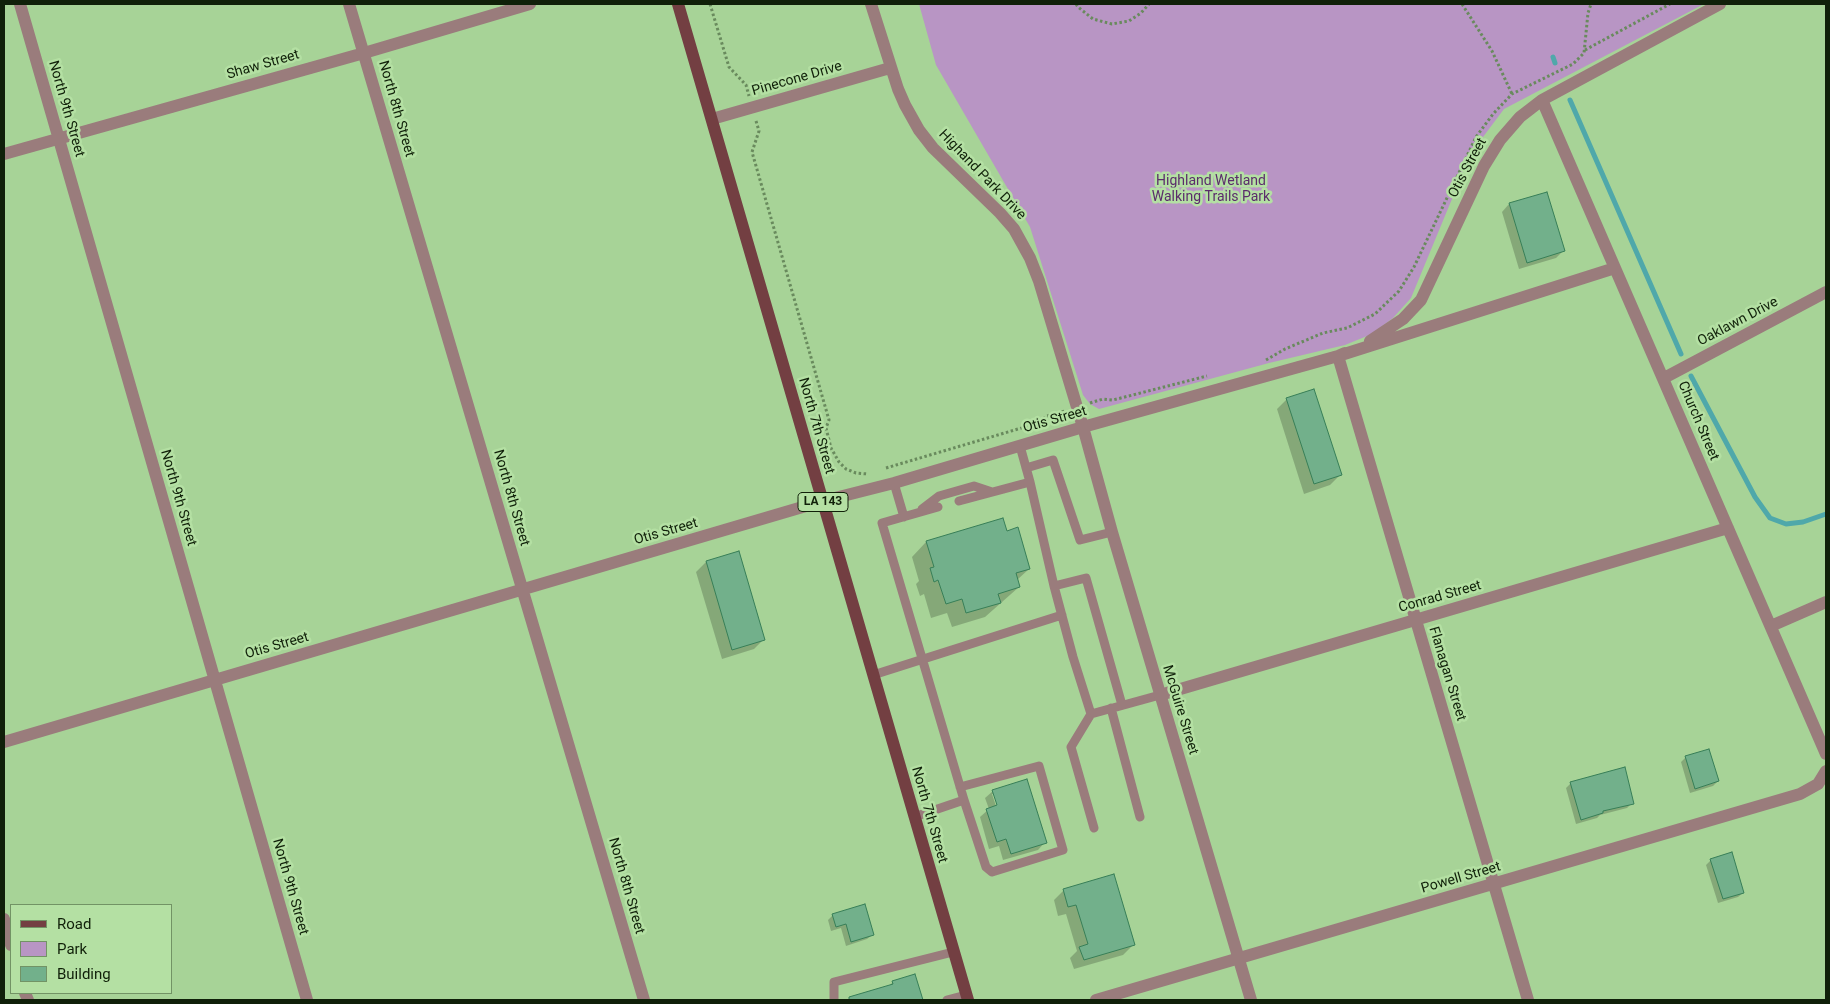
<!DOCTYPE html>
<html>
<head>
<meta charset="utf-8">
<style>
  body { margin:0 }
  #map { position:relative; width:1830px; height:1004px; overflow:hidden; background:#a7d397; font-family:Roboto,sans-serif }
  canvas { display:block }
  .frame { position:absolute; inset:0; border:5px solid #102009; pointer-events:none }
  .legend { position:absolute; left:10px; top:904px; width:162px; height:90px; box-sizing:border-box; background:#b4e0a3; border:1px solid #729365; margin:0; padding:6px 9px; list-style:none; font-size:15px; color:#102009 }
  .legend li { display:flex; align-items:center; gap:10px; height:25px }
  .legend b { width:25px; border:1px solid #729365 }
</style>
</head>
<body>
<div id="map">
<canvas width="1830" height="1004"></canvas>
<div class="frame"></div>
<ul class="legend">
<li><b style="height:6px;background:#733f42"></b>Road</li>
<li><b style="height:14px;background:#b895c4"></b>Park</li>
<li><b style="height:14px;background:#72b08b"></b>Building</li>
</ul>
</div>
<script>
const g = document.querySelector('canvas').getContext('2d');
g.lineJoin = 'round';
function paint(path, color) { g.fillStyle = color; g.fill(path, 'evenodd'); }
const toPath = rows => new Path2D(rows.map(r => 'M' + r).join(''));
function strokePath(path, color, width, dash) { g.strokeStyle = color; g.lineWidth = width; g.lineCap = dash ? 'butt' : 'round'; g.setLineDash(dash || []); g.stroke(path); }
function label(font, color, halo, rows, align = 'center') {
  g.font = font + ' Roboto,sans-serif'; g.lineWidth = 5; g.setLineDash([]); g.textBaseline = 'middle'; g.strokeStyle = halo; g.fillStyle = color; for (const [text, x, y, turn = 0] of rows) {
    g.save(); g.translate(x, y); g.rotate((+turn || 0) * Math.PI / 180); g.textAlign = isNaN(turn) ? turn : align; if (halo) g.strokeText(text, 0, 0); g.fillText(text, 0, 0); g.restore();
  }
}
const green = toPath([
  [919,4,1704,4,1504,109,1471,153,1411,298,1393,318,1372,334,1345,345,1269,363,1099,409,1090,404,1083,395,1030,227,936,65]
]);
const shadow = toPath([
  [1546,193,1563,251,1556,258,1519,269,1502,212,1509,204],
  [1287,399,1340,475,1330,485,1304,494,1277,409],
  [1002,519,1006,532,1029,569,1017,580,1019,587,985,617,952,627,947,613,931,618,924,594,920,596,916,584,919,581,912,557,926,542],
  [738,553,764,639,754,649,722,659,696,572,706,562],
  [1686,757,1718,781,1713,786,1690,793,1681,762],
  [1571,783,1632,803,1627,808,1600,815,1597,818,1576,824,1566,788],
  [993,791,1045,842,1038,850,1003,860,999,846,989,849,980,817,989,809,985,798],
  [992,794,995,794,1000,811,998,812],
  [1711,860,1743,893,1738,897,1718,903,1706,865],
  [1064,890,1133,945,1123,955,1074,969,1070,958,1077,951,1066,914,1058,916,1054,900],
  [833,915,872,935,867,939,846,946,841,928,831,931,828,920],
  [893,982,921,1000,869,1000,868,996,889,986]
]);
const stream = toPath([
  [1553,57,1555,63],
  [1570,100,1681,354],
  [1691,376,1755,497,1770,518,1786,524,1803,522,1826,514]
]);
const building = toPath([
  [1547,192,1565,251,1527,263,1509,203,1547,192],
  [1314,389,1342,475,1314,484,1286,398,1314,389],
  [1003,518,1007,531,1018,527,1030,569,1016,573,1020,587,998,594,1001,603,966,613,962,599,946,604,938,580,934,582,930,568,934,567,926,541,1003,518],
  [739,551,765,640,732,650,706,561,739,551],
  [1709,749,1719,781,1695,789,1685,756,1709,749],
  [1625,767,1634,804,1603,811,1603,813,1581,820,1570,782,1625,767],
  [1027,779,1047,843,1011,854,1006,839,997,842,986,809,997,805,992,790,1027,779],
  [1732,852,1744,893,1723,899,1710,859,1732,852],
  [1114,874,1135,945,1084,960,1079,947,1088,944,1076,905,1068,907,1063,889,1114,874],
  [865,904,874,935,851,942,846,924,836,927,832,914,865,904],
  [915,974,923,1000,849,1000,849,997,893,984,892,981,915,974]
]);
const path = toPath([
  [710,4,729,67,746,85,749,96],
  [1076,4,1078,7,1093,19,1112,24,1129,21,1141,13,1149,4],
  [1462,4,1492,51,1512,94],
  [1585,50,1670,4],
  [756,121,759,131,752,152,829,420,826,428,831,448,839,462,846,469,856,473,868,474],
  [1266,360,1285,349,1323,333,1347,328,1375,314,1399,291,1414,267,1476,137,1493,114,1512,94,1573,64,1584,53,1588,13,1591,4],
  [1090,403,1103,399,1113,400,1207,376],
  [886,468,1035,424,1047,416,1065,411]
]);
const service = toPath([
  [1020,446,1030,482,1054,586,1073,657,1091,714],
  [1026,468,1053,460,1080,540,1112,532],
  [894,483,904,517],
  [959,501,1030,482],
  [922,509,939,496,974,486,992,492],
  [1054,586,1086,578,1122,705],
  [873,675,1062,615],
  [1111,708,1140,817],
  [960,787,1039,766,1063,850,992,872,986,867,964,800],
  [914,817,964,800,882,523,938,507],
  [1094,828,1071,747,1091,714,1160,695],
  [834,1000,834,982,953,952],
  [947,1000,966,995]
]);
const minor = toPath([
  [20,4,307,1000],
  [349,4,644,1000],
  [871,4,898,89,905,105,919,130,933,148,1000,213,1014,229,1030,258,1039,281,1083,427,1112,532,1251,1000],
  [1542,100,1826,754],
  [712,119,890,68],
  [4,154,364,53,530,4],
  [1370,341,1403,319,1421,300,1484,166,1500,140,1520,117,1542,100,1720,4],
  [1345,353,1338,356,1528,1000],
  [1664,378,1826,292],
  [1771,626,1826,602],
  [1160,695,1728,528],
  [4,742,823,501,894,483,1083,427,1338,356,1615,268],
  [4,919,11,945],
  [25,993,28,1000],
  [1096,1000,1800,794,1818,784,1826,771]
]);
const primary = toPath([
  [678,4,968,1000]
]);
const shields = [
  [823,502,50]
];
const shieldNames = [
  ["LA 143",823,502]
];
const streetNames = [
  ["Shaw Street",263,65,-16],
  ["Pinecone Drive",797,79,-16],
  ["North 9th Street",66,109,74],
  ["North 8th Street",396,109,74],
  ["Otis Street",1468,168,-62],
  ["Highand Park Drive",982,175,46],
  ["Oaklawn Drive",1738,322,-28],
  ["Otis Street",1055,420,-16],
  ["Church Street",1698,421,67],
  ["North 7th Street",816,426,74],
  ["North 9th Street",178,498,74],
  ["North 8th Street",511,498,74],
  ["Otis Street",666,532,-16],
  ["Conrad Street",1440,597,-16],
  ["Otis Street",277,646,-16],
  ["Flanagan Street",1447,674,73],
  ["McGuire Street",1180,710,73],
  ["North 7th Street",929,815,74],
  ["Powell Street",1461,878,-16],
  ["North 8th Street",626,886,74],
  ["North 9th Street",290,887,74]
];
const parkNames = [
  ["Highland Wetland",1211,181],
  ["Walking Trails Park",1211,197]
];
paint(green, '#b895c4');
paint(shadow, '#0003');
strokePath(stream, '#4fa8aa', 5);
paint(building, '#72b08b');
strokePath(building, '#377e57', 1);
strokePath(path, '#698a5d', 3, [2.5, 2.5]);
strokePath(service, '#9a7c7c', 9);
strokePath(minor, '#9a7c7c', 12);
strokePath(primary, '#733f42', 12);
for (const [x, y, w] of shields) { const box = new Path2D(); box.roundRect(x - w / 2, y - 9.5, w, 19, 4); g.fillStyle = '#b4e0a3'; g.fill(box); strokePath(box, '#102009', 1); }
label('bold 12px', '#102009', null, shieldNames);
label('14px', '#102009', '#b4e0a3', streetNames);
label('14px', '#5b2c6b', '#b4e0a3', parkNames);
</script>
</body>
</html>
